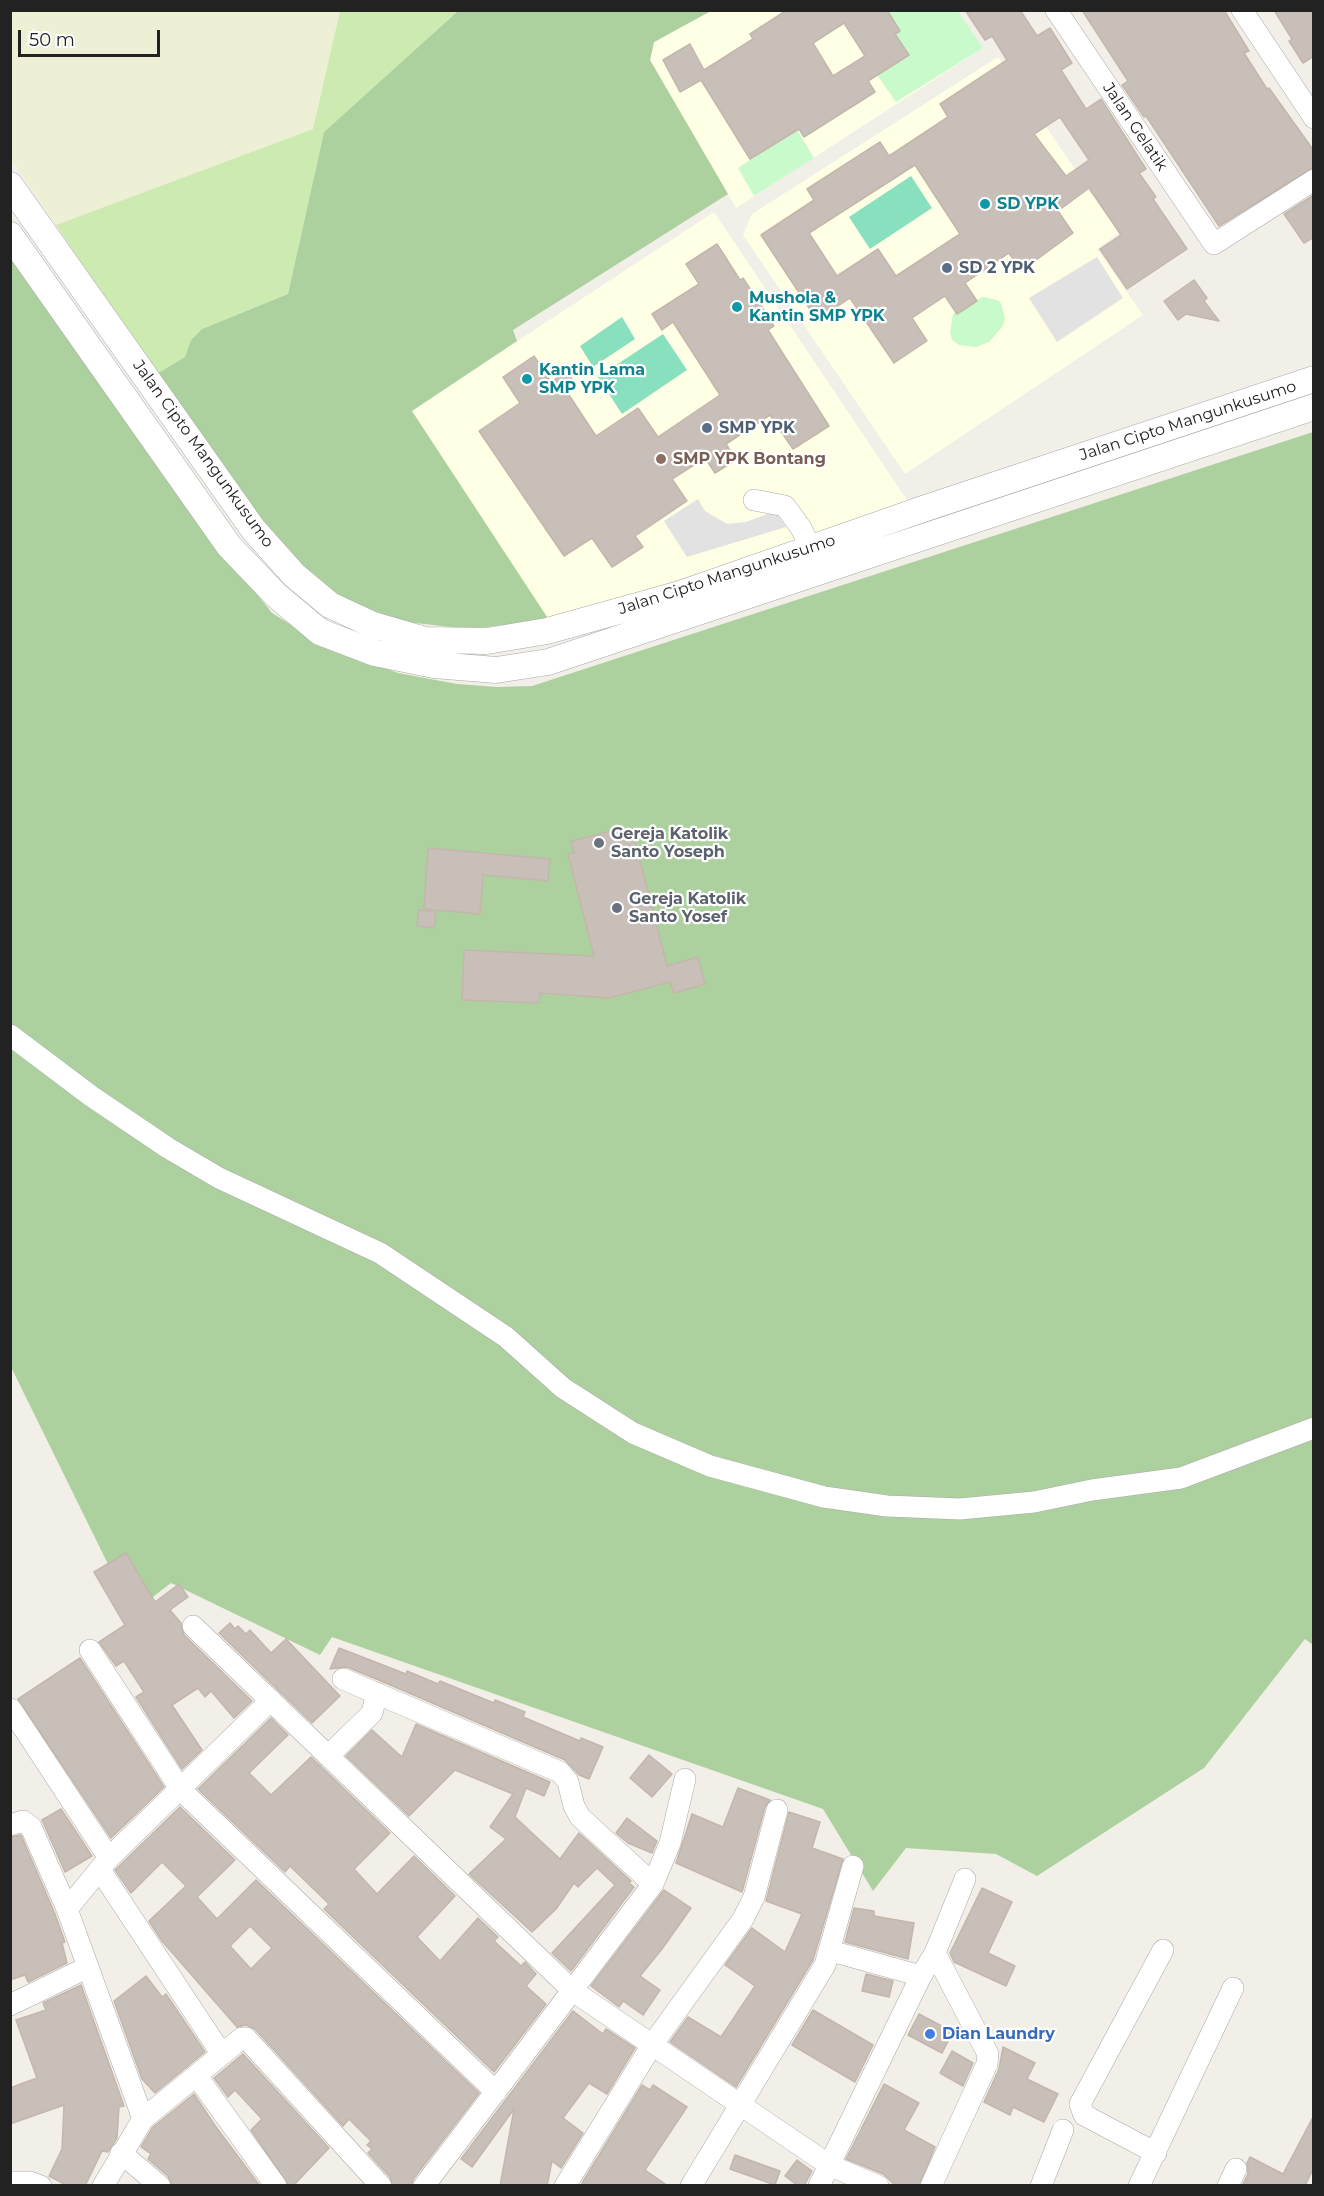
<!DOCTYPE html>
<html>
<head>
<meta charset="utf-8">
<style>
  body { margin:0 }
  #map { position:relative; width:1324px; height:2196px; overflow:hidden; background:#f2efe9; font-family:Montserrat,sans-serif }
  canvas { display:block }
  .frame { position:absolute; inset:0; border:12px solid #222; pointer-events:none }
  .scale { position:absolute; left:18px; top:30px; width:142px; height:27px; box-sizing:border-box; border:3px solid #222; border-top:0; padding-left:8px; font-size:18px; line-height:21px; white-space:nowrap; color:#222; -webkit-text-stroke:4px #fff; paint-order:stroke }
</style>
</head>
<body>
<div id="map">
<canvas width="1324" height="2196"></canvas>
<div class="frame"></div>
<div class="scale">50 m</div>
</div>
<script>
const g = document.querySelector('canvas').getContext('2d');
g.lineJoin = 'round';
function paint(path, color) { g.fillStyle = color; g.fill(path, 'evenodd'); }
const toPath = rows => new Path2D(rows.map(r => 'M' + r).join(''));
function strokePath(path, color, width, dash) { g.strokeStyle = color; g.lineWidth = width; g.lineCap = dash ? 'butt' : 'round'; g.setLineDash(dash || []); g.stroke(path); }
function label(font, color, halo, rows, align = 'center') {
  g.font = font + ' Montserrat,sans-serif'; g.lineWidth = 4.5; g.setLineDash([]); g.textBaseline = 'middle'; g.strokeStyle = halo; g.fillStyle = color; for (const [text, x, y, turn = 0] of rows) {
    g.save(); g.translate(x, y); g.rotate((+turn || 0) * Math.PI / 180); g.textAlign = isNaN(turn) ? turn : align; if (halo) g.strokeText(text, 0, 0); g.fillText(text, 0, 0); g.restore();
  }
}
const education = toPath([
  [711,10,958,11,983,48,736,208,650,60,654,43],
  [998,57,1119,233,1097,249,1143,315,905,474,743,235,752,214],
  [714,212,911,506,549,620,411,411]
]);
const farmland = toPath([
  [10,11,340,11,313,129,56,225,11,159]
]);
const grass = toPath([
  [340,11,458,11,324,132,288,294,202,329,191,340,185,357,155,375,56,225,313,129]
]);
const forest = toPath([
  [458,11,711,11,654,42,650,60,728,194,513,330,517,341,412,411,549,620,469,629,406,622,340,600,300,571,259,523,155,375,185,357,191,340,202,329,288,294,324,132],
  [10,257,198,520,272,613,322,644,398,673,457,684,497,687,532,686,1313,432,1313,1645,1305,1639,1204,1768,1037,1876,996,1854,906,1848,873,1891,823,1809,332,1637,320,1655,171,1583,132,1613,11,1367]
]);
const park = toPath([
  [887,11,958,11,983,48,896,102,877,75,908,55,895,34],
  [787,113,814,158,754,196,738,168,777,142],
  [983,297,997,300,1001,303,1005,318,1003,326,989,342,976,347,959,345,952,340,950,333,953,314,958,309]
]);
const pitch = toPath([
  [911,176,932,208,870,249,849,217],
  [622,317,635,339,593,367,580,346],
  [663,334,687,370,622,414,598,377]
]);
const parking = toPath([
  [1097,257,1123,298,1057,342,1029,298],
  [698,499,705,511,727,524,746,522,775,511,786,527,687,557,664,521]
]);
const building = toPath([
  [787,10,887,10,900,31,895,34,909,55,868,81,875,92,804,137,799,129,750,159,701,80,680,92,663,60,690,44,704,70,753,39,750,34,787,10],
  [844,23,865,56,833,76,813,43,844,23],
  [965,10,1020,10,1037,36,1050,28,1072,63,1061,70,1086,109,1101,99,1146,169,1139,173,1156,197,1153,199,1187,249,1127,289,1100,249,1121,235,1089,188,1058,211,1073,233,1021,271,1009,253,965,283,977,301,957,314,945,296,912,318,927,341,894,363,850,298,817,320,761,235,814,200,807,189,880,142,889,156,948,117,940,104,1007,60,992,36,985,40,965,10],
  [1060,117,1089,160,1066,176,1034,134,1060,117],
  [915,165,960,234,896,276,878,249,837,276,809,233,915,165],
  [1082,10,1224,10,1249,51,1244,53,1267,89,1269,88,1314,151,1314,167,1219,226,1146,116,1144,117,1122,85,1128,81,1082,10],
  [1274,10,1314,10,1314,56,1303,63,1289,41,1292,39,1274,10],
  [1314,195,1314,237,1304,243,1284,214,1314,195],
  [717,244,740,280,743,278,774,326,768,330,829,426,793,449,770,415,726,444,736,460,715,473,705,458,672,479,687,501,635,536,643,547,612,567,592,538,564,556,479,431,520,403,503,377,534,356,551,382,567,371,576,386,567,392,596,436,638,408,658,437,720,395,673,322,662,330,652,314,699,284,686,264,717,244],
  [1194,280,1207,298,1204,301,1219,321,1186,314,1178,320,1164,301,1194,280],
  [625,828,628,839,634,837,667,966,698,957,705,984,674,993,670,982,609,998,540,993,539,1003,462,1000,464,950,594,956,568,854,574,853,571,841,625,828],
  [428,848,550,859,548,881,483,875,480,914,424,909,428,848],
  [419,910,436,912,434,928,417,926,419,910],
  [126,1553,155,1602,179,1584,188,1597,170,1610,181,1623,184,1635,252,1701,234,1718,211,1691,205,1697,198,1688,172,1705,202,1750,182,1769,136,1697,144,1692,124,1661,116,1666,99,1642,125,1625,94,1572,126,1553],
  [230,1623,235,1629,238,1626,246,1634,250,1630,271,1653,286,1639,340,1696,312,1723,219,1633,230,1623],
  [339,1648,406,1674,407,1671,438,1684,440,1681,494,1703,495,1700,525,1712,523,1717,580,1741,581,1738,603,1747,589,1779,579,1775,565,1760,381,1681,347,1667,330,1669,339,1648],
  [80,1658,164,1787,111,1838,18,1699,80,1658],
  [271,1718,288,1735,249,1773,271,1795,311,1757,390,1833,354,1869,377,1894,414,1856,455,1896,417,1937,440,1961,478,1918,498,1937,494,1941,521,1966,525,1962,536,1974,526,1986,546,2004,494,2072,324,1909,329,1904,290,1866,285,1872,198,1789,271,1718],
  [416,1724,550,1782,544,1796,526,1788,515,1817,560,1859,579,1833,631,1881,629,1883,634,1887,571,1971,552,1953,615,1885,597,1868,578,1887,574,1883,556,1909,532,1932,469,1874,506,1839,490,1827,513,1794,455,1770,409,1816,346,1756,372,1730,402,1757,416,1724],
  [649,1755,672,1774,652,1797,630,1778,649,1755],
  [738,1788,770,1800,765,1807,742,1892,676,1863,692,1814,723,1827,738,1788],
  [180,1807,235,1860,197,1897,217,1919,256,1880,479,2093,414,2178,411,2186,393,2186,390,2177,368,2153,372,2149,367,2145,371,2141,349,2119,343,2126,255,2029,246,2025,237,2027,162,1941,149,1921,186,1886,162,1862,131,1893,115,1870,180,1807],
  [250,1926,272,1948,251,1969,230,1946,250,1926],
  [61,1809,92,1856,65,1872,42,1820,61,1809],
  [789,1812,820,1822,812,1848,843,1859,813,1960,736,2087,670,2042,688,2017,721,2037,755,1986,725,1965,752,1928,785,1952,802,1914,766,1901,789,1812],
  [627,1818,657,1841,652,1853,628,1843,616,1833,627,1818],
  [21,1835,55,1914,65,1942,62,1943,67,1963,28,1982,25,1975,10,1980,10,1837,21,1835],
  [982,1888,1012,1902,988,1953,1015,1966,1006,1986,954,1962,950,1953,982,1888],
  [664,1890,691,1908,662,1949,640,1976,660,1990,643,2015,623,2001,619,2007,591,1986,664,1890],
  [854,1908,874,1911,874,1916,914,1923,908,1959,845,1942,854,1908],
  [866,1974,893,1981,889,1997,862,1991,866,1974],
  [146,1976,162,1997,166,1994,205,2052,155,2093,142,2079,114,2001,146,1976],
  [81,1985,124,2106,119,2107,117,2138,108,2152,102,2151,85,2186,68,2186,49,2176,62,2149,64,2105,10,2124,10,2088,37,2078,16,2020,46,2010,43,2003,81,1985],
  [813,2010,873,2045,855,2082,792,2045,813,2010],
  [573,2011,603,2034,606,2029,635,2048,607,2094,589,2083,563,2118,583,2133,561,2168,552,2161,547,2186,500,2186,514,2109,472,2167,461,2159,573,2011],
  [919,2014,953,2032,942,2053,908,2035,919,2014],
  [1003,2047,1035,2063,1027,2079,1058,2094,1044,2122,1013,2107,1010,2115,984,2102,999,2069,1003,2047],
  [952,2051,973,2063,963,2086,940,2073,952,2051],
  [243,2054,329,2148,293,2186,289,2186,251,2130,262,2119,235,2090,228,2097,214,2078,243,2054],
  [884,2084,919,2103,904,2130,935,2147,919,2186,896,2186,883,2174,846,2159,884,2084],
  [642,2085,650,2090,653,2085,687,2107,645,2170,668,2186,584,2186,582,2183,642,2085],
  [194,2094,216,2127,260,2186,172,2186,168,2176,148,2159,151,2154,141,2147,153,2127,194,2094],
  [1314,2115,1314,2167,1305,2186,1242,2186,1248,2174,1247,2163,1250,2157,1283,2174,1314,2115],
  [735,2155,780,2171,775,2185,730,2169,735,2155],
  [797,2160,812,2171,804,2186,798,2186,785,2176,797,2160]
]);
const minor = toPath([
  [1056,10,1214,244,1314,180],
  [1242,10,1314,118],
  [754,500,785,506,801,528,811,549],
  [10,1035,91,1096,168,1148,219,1178,380,1253,506,1337,563,1388,633,1433,710,1466,824,1497,887,1506,960,1509,1034,1502,1092,1490,1181,1478,1314,1428],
  [193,1626,573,1991,829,2165,878,2186],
  [90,1650,181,1790,496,2092],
  [343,1679,560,1772,568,1782,574,1806,580,1817,653,1884],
  [11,1709,109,1858],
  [328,1756,372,1713,377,1693],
  [10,1825,23,1821,31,1827,67,1909],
  [100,1870,221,2053],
  [831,1951,921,1976],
  [10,2005,86,1968],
  [196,2075,276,2186],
  [143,2119,67,1909,109,1858,271,1700],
  [121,2153,160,2186],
  [1156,2153,1084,2115,1080,2104,1163,1950],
  [10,2182,30,2182,41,2186],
  [103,2186,143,2119,242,2038,246,2038,381,2186],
  [424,2186,653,1884,670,1843,685,1779],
  [565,2186,652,2045,743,1919,754,1897,777,1810],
  [691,2186,825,1965,853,1866],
  [819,2186,921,1976,935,1953,965,1879],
  [931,2186,987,2064,988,2054,935,1953],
  [1041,2186,1063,2130],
  [1139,2186,1233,1988],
  [1228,2186,1236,2169]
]);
const tertiary = toPath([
  [10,185,253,529,294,575,330,605,373,625,425,640,487,641,547,631,680,594,923,509,1314,379],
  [10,235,229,546,276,595,320,632,375,653,434,665,496,670,548,662,1314,407]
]);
const markers = [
  [985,204,6,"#0f9aa8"],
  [947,268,6,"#5c6f8a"],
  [737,307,6,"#0f9aa8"],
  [527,379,6,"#0f9aa8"],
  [707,428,6,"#5c6f8a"],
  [661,459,6,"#8d6e63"],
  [599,843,6,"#6b7280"],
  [617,908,6,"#6b7280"],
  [930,2034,6,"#3f7fe0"]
];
const streetNames = [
  ["Jalan Gelatik",1135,127,56],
  ["Jalan Cipto Mangunkusumo",1188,421,-18],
  ["Jalan Cipto Mangunkusumo",203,454,54],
  ["Jalan Cipto Mangunkusumo",727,575,-18]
];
const cultureNames = [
  ["SD YPK",997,204],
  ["Mushola &",749,298],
  ["Kantin SMP YPK",749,316],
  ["Kantin Lama",539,370],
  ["SMP YPK",539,388]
];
const serviceNames = [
  ["SD 2 YPK",959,268],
  ["SMP YPK",719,428]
];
const educationNames = [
  ["SMP YPK Bontang",673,459]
];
const worshipNames = [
  ["Gereja Katolik",611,834],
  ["Santo Yoseph",611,852],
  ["Gereja Katolik",629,899],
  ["Santo Yosef",629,917]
];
const shopNames = [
  ["Dian Laundry",942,2034]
];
paint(education, '#ffffe5');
paint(farmland, '#eef0d5');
paint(grass, '#cdebb0');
paint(forest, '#add19e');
paint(park, '#c8facc');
paint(pitch, '#88e0be');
paint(parking, '#e2e2e2');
paint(building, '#c7bfb8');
strokePath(building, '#c4b6ab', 1.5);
strokePath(minor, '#a9a9a9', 22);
strokePath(tertiary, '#a9a9a9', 27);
strokePath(minor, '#fff', 21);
strokePath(tertiary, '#fff', 26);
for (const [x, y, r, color] of markers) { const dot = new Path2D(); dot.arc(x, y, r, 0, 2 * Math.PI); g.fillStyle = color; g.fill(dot); strokePath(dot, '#fff', 2); }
label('16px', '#222', '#fff', streetNames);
label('bold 16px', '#0d838f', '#fff', cultureNames, 'left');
label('bold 16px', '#4e5e75', '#fff', serviceNames, 'left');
label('bold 16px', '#785e54', '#fff', educationNames, 'left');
label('bold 16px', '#5b616d', '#fff', worshipNames, 'left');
label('bold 16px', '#366cbe', '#fff', shopNames, 'left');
</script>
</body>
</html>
